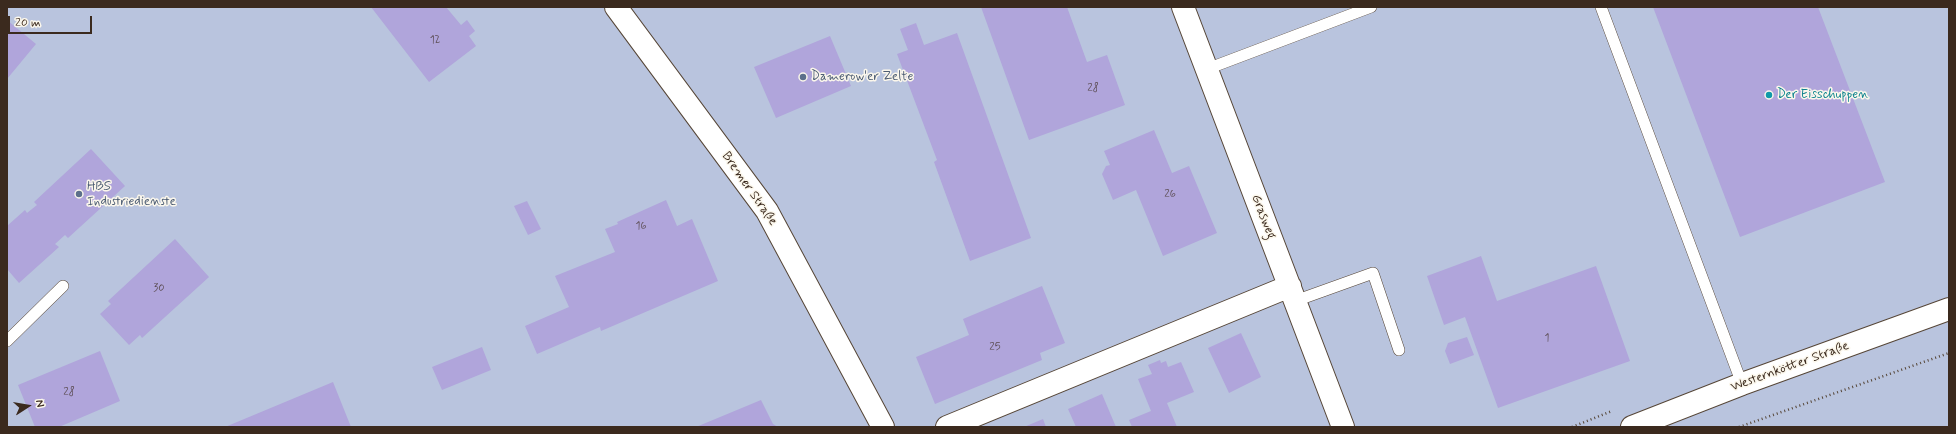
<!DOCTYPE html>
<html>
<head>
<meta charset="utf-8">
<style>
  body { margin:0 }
  #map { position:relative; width:1956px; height:434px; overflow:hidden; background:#eee5c7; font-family:Mynerve,sans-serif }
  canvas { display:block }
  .frame { position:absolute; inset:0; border:8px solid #3b2a1e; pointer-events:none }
  .north { position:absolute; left:8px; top:386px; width:40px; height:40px; -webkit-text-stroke:3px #fbf7ec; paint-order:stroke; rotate:78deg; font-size:11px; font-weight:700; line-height:16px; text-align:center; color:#3b2a1e }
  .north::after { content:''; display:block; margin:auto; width:14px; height:18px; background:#3b2a1e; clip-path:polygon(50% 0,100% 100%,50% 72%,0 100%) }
  .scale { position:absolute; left:8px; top:16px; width:84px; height:18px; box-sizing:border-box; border:2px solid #3b2a1e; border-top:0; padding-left:5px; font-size:12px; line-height:14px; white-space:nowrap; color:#3b2a1e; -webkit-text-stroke:3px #fbf7ec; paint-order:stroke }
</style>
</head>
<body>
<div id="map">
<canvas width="1956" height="434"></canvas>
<div class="frame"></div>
<div class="north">N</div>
<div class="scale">20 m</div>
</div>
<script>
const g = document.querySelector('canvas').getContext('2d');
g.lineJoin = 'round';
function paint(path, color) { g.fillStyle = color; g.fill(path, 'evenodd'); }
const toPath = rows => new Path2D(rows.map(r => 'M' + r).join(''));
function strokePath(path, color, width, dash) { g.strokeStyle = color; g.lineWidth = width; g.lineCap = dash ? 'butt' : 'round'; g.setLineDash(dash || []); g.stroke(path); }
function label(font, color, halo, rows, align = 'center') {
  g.font = font + ' Mynerve,sans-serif'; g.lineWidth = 3; g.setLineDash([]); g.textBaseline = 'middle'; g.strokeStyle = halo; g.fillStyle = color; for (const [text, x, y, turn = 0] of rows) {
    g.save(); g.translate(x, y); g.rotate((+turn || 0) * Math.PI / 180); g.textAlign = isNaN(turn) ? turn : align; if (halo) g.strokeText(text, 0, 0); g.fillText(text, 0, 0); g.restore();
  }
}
const industrial = toPath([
  [7,7,1949,7,1949,427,7,427]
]);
const building = toPath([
  [371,7,446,7,461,25,467,20,475,31,469,36,476,46,429,82],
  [981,7,1067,7,1087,62,1107,55,1125,105,1029,140],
  [1653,7,1818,7,1885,182,1740,237],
  [7,20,36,44,7,79],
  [916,23,924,45,957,33,1031,238,970,261,934,162,937,160,897,54,908,50,900,29],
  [830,36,851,86,776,118,754,67],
  [1154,130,1172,173,1189,166,1217,233,1163,256,1136,190,1113,200,1102,174,1106,166,1110,165,1104,151],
  [91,149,125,186,68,238,65,235,55,244,59,247,19,283,7,269,7,226,25,210,27,213,37,205,34,202],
  [666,200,677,226,692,219,718,281,601,331,600,327,537,354,525,326,569,307,555,276,615,252,605,229,618,224,617,222],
  [527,201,541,229,528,235,514,206],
  [175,239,209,277,142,338,140,335,129,345,100,314,111,304,108,301],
  [1481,256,1497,301,1596,266,1630,361,1498,408,1465,317,1444,325,1427,276],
  [1042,286,1065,343,1040,353,1042,360,935,404,916,357,969,335,963,319],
  [1241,333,1261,377,1229,393,1208,348],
  [1467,337,1474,355,1450,364,1445,351,1448,343],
  [482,347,491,370,442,390,432,367],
  [100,351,120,401,59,427,35,427,18,385],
  [1160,360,1161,363,1166,361,1168,367,1181,362,1194,392,1167,403,1177,427,1132,427,1129,420,1151,411,1138,379,1152,374,1148,365],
  [333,382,351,427,225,427],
  [1102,394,1116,427,1076,427,1068,409],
  [761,400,773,424,778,427,696,427],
  [1043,419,1046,427,1024,427]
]);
const path = toPath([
  [1572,427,1612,411],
  [1739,427,1949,353]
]);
const lane = toPath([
  [1601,7,1742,384],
  [1207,69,1371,7],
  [1295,301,1373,273,1399,350],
  [7,341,63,286]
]);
const street = toPath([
  [616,7,767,211,883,427],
  [1183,7,1343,427],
  [947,427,1290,286]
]);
const secondary = toPath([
  [1632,427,1742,384,1949,309]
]);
const markers = [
  [803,77,4,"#5c6f8a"],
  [1769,95,4,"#0f9aa8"],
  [79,194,4,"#5c6f8a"]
];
const numberNames = [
  ["12",435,41],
  ["28",1093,89],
  ["26",1170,195],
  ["16",641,227],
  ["30",159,289],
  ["1",1547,339],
  ["25",995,348],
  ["28",69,393]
];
const serviceNames = [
  ["Damerow'er Zelte",811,77],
  ["HBS",87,187],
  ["Industriedienste",87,202]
];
const cultureNames = [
  ["Der Eisschuppen",1777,95]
];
const streetNames = [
  ["Bremer Straße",749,189,55],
  ["Grasweg",1263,217,69],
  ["Westernkötter Straße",1790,367,-20]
];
paint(industrial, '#b9c4de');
paint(building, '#b0a5db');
strokePath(lane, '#564637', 12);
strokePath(street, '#564637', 24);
strokePath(secondary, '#564637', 24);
strokePath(path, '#564637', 2.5, [1, 3]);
strokePath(lane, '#fff', 11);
strokePath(street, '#fff', 22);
strokePath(secondary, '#fff', 22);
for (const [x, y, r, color] of markers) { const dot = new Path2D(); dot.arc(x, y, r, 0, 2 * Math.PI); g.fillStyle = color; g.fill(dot); strokePath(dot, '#fbf7ec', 1.5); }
label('11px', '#58494d', null, numberNames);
label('13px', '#4e5e75', '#fbf7ec', serviceNames, 'left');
label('13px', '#0d838f', '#fbf7ec', cultureNames, 'left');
label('13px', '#3b2a1e', '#fbf7ec', streetNames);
</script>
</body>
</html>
